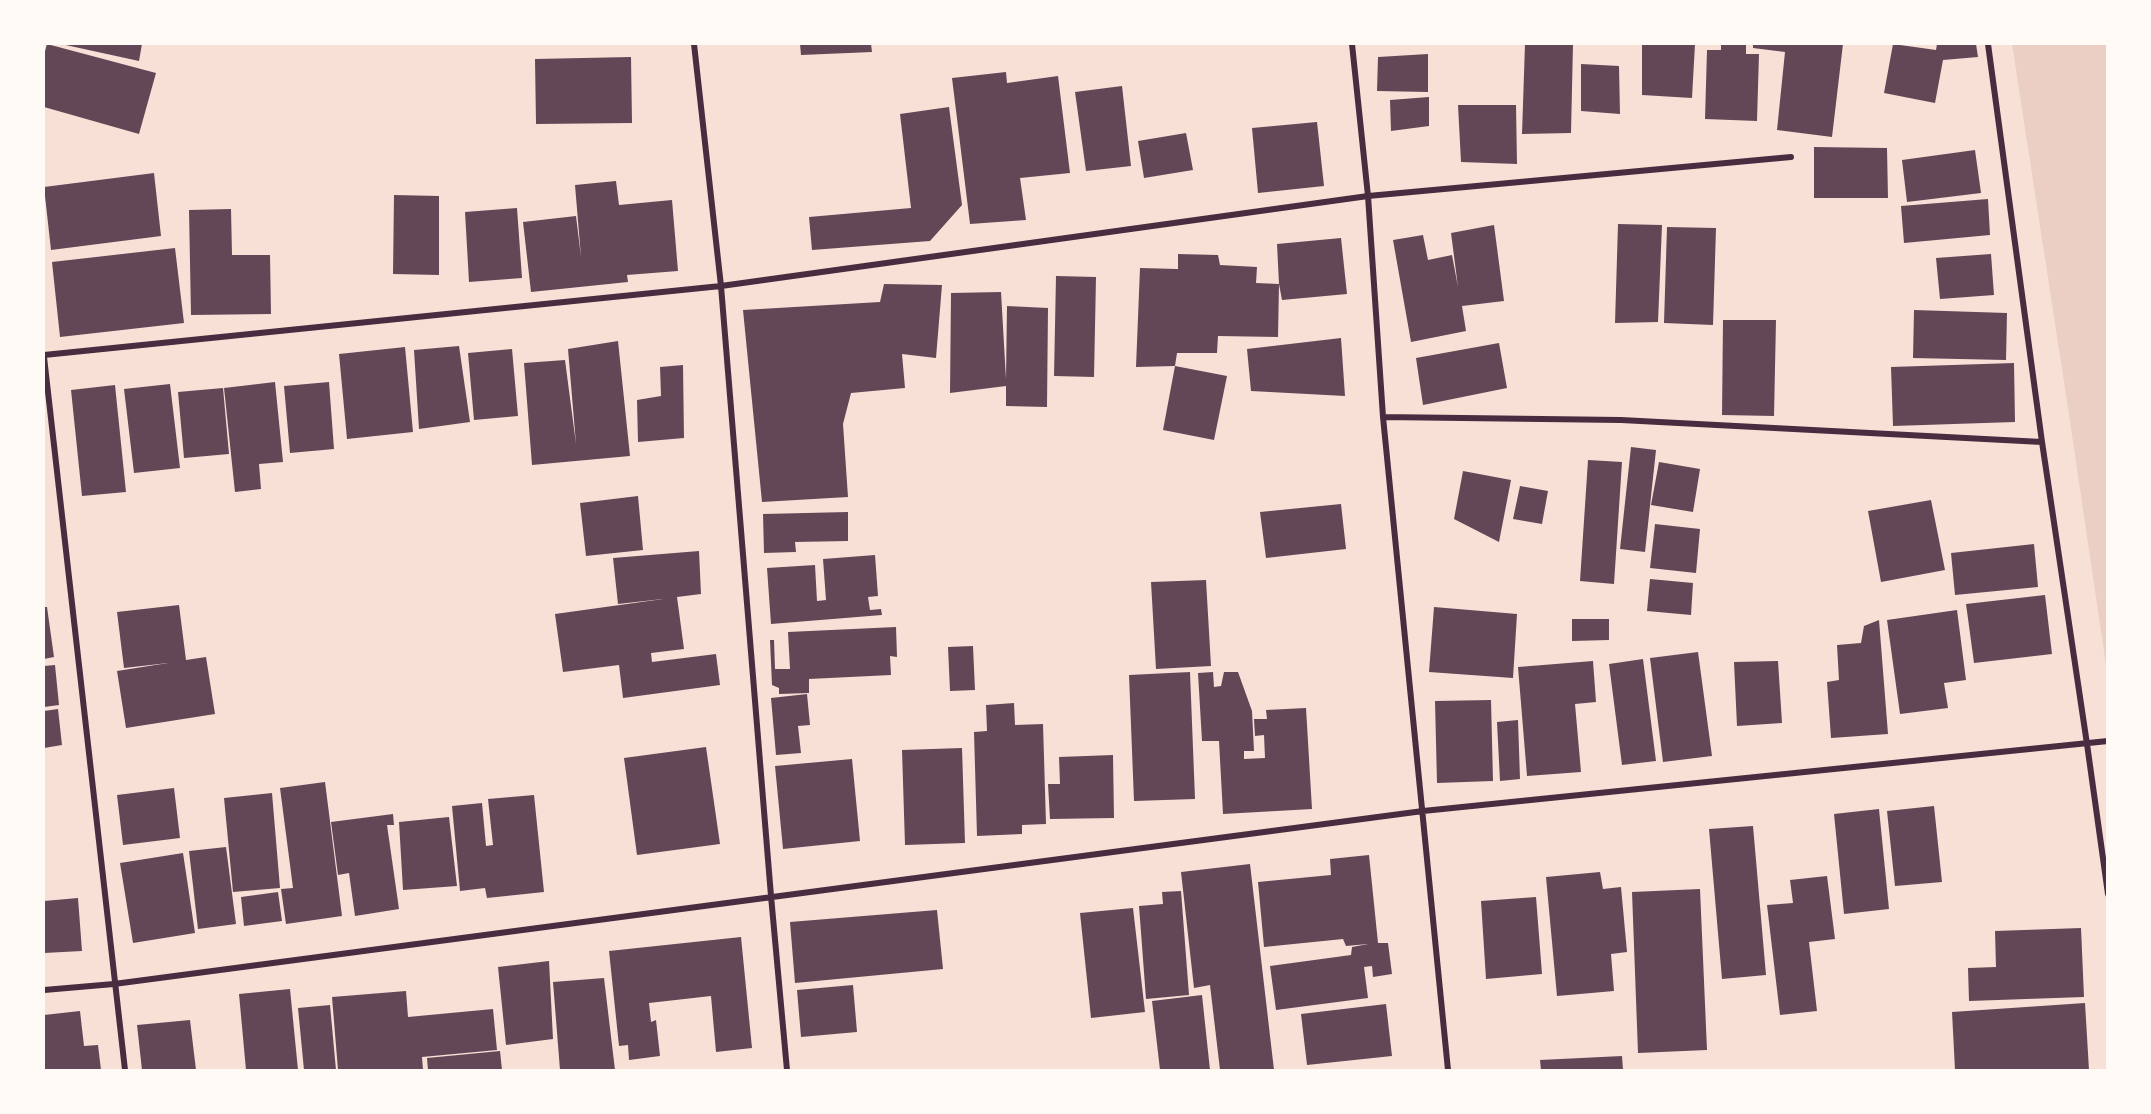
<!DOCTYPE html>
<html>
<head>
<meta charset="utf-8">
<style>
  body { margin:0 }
  #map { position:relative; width:2151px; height:1114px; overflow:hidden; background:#f7e1d7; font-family:Karla,sans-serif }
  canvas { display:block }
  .frame { position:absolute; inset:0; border:45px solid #fffaf5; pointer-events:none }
</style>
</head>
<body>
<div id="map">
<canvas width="2151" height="1114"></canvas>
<div class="frame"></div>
</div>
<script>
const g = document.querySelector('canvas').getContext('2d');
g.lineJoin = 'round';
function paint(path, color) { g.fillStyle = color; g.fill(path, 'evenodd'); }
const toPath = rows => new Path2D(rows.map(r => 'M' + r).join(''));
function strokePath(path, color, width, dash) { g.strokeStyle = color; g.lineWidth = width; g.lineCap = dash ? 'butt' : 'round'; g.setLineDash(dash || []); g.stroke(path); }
const green = toPath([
  [2012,44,2107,44,2107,672,2068,408]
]);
const building = toPath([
  [47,44,156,73,139,134,44,107,44,55],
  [61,44,142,44,139,61],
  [800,44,871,44,872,52,801,55],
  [1525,44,1573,44,1571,133,1522,134],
  [1642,44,1695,44,1692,98,1642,95],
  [1721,44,1746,44,1746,54,1759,54,1757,121,1705,119,1707,50,1721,50],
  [1753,44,1843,44,1832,137,1777,130,1785,52,1753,48],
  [1893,44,1936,50,1937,44,1976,44,1978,57,1943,60,1935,103,1884,93],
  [1428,54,1428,92,1377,91,1378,57],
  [631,57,632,123,536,124,535,59],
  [1581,64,1619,66,1620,114,1581,111],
  [1006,72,1007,83,1058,76,1070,173,1020,178,1026,220,970,224,952,78],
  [1122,86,1131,166,1086,171,1075,92],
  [1429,97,1429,126,1391,131,1390,100],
  [1458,105,1516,105,1517,164,1461,162],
  [949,107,962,205,930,241,812,250,809,217,911,208,900,114],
  [1317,122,1324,186,1258,193,1252,128],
  [1186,133,1193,170,1144,178,1138,141],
  [1814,147,1887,148,1888,198,1814,198],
  [1975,150,1981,193,1907,202,1902,160],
  [154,173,161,236,51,250,44,187],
  [616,181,619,205,672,200,678,271,627,275,628,282,531,292,523,222,576,216,581,257,575,185],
  [394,195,439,196,439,275,393,274],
  [1988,199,1990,235,1904,243,1901,206],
  [517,208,522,278,469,282,465,212],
  [231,209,232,255,270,255,271,314,191,315,189,210],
  [1618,224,1662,225,1658,322,1615,323],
  [1494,225,1504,301,1462,306,1466,331,1411,342,1393,240,1423,235,1428,260,1452,255,1458,287,1451,233],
  [1667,227,1716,228,1713,325,1664,323],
  [1341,238,1347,294,1282,300,1279,284,1278,337,1218,336,1217,353,1177,353,1175,366,1136,367,1140,268,1178,269,1178,254,1218,255,1220,265,1257,267,1256,283,1279,284,1277,244],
  [175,248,184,323,60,337,52,262],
  [1991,254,1994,295,1940,299,1936,258],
  [1056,276,1096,277,1094,377,1054,376],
  [884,284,942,285,936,358,902,354,905,388,851,393,843,424,848,497,762,502,743,310,880,302],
  [1001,292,1006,379,1007,306,1048,308,1047,407,1006,406,1006,386,950,393,951,293],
  [1914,310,2007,313,2006,360,1913,358],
  [1723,320,1776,320,1774,416,1722,415],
  [1341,338,1345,396,1251,391,1247,349],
  [618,341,630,456,532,465,524,363,565,360,576,444,568,349],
  [1499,343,1507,388,1423,405,1416,358],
  [459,346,470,422,419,429,414,350],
  [405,347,413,432,347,439,339,354],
  [512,349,518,416,474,420,468,353],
  [2014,363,2015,422,1893,426,1891,367],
  [683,365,684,438,638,442,637,400,661,396,660,367],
  [1175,366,1227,376,1214,440,1163,430],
  [275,382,283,462,259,464,261,489,235,492,224,388],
  [329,382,334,449,290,453,284,386],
  [170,384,180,468,134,473,124,389],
  [115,385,126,492,82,496,71,390],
  [223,388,229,454,184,458,178,392],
  [1631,447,1656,450,1645,552,1620,549],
  [1588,460,1622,462,1614,584,1580,581],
  [1659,462,1700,469,1693,512,1651,505],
  [1463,471,1511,480,1499,542,1454,519],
  [1520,486,1548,491,1542,524,1513,519],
  [638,496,643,550,586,556,580,503],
  [1931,500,1945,570,1881,582,1868,511],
  [1341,504,1346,549,1266,558,1260,512],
  [848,512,848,541,795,542,796,552,764,553,763,514],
  [1655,524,1700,529,1696,573,1650,568],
  [2034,544,2038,587,1955,595,1951,553],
  [699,551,701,594,677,597,684,649,651,653,652,662,716,654,720,685,623,698,619,665,563,672,555,614,663,599,618,604,613,558],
  [875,555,878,596,868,597,870,610,881,609,882,615,771,624,767,568,815,565,817,601,826,600,823,559],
  [1650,579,1693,583,1691,615,1647,611],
  [1206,580,1211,666,1156,669,1151,582],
  [2045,595,2052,654,1974,663,1966,604],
  [179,605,186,660,206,657,215,714,126,728,117,671,168,663,124,668,117,612],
  [44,607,47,607,54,657,44,659],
  [1434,607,1517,614,1513,678,1429,672],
  [1957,610,1966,680,1944,683,1948,708,1900,714,1887,620],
  [1572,619,1609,619,1609,640,1572,641],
  [1879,620,1888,734,1831,738,1827,682,1839,680,1837,645,1861,643,1864,626],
  [896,627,897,657,890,656,891,675,809,679,809,693,779,694,779,688,772,685,770,640,774,640,775,669,790,669,788,632],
  [973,646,975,690,950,691,948,647],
  [1698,652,1712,756,1663,762,1650,658],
  [1643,659,1656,761,1622,765,1609,664],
  [1593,661,1596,702,1575,704,1581,772,1527,776,1518,667],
  [1778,661,1782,723,1737,726,1734,662],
  [55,665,59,705,44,707,44,666],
  [1190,672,1195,799,1134,801,1129,675],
  [1213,672,1214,687,1221,686,1224,672,1238,672,1252,711,1254,751,1244,751,1244,759,1265,758,1264,735,1255,736,1254,719,1267,719,1266,710,1306,708,1312,809,1223,814,1219,741,1202,741,1198,673],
  [807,694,810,725,798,726,801,753,776,755,771,698],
  [1491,700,1493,781,1437,783,1435,701],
  [1014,703,1015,725,1043,724,1046,824,1022,825,1022,834,977,836,974,732,987,731,986,705],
  [58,709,62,745,44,748,44,711],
  [1518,720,1520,779,1500,781,1497,722],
  [706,747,720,844,637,855,624,758],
  [962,748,965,843,905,845,902,750],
  [1113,755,1114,818,1050,819,1048,784,1060,784,1059,757],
  [852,759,860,841,783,849,775,766],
  [325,782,342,916,286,924,281,889,293,888,280,788],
  [174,788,180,838,123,845,117,795],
  [272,793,280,888,233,892,224,798],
  [534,795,544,892,487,898,485,888,460,891,452,806,482,803,486,846,493,845,488,799],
  [1934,806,1942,882,1895,886,1887,811],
  [1879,809,1889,909,1844,914,1834,814],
  [393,814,394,825,387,825,399,909,355,916,349,873,338,875,331,822],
  [449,817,457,886,403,890,399,822],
  [1753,826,1766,975,1722,979,1709,829],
  [226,847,236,924,198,929,189,851],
  [183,853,195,933,133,943,120,863],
  [1369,855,1378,943,1388,943,1392,974,1373,977,1372,966,1364,967,1368,998,1276,1010,1270,966,1351,955,1352,947,1368,944,1346,946,1343,939,1264,947,1258,882,1331,875,1330,859],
  [1250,864,1274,1070,1220,1070,1210,985,1194,988,1181,872],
  [1600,872,1603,889,1621,887,1627,952,1611,954,1614,991,1557,996,1546,877],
  [1827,876,1835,939,1809,942,1817,1011,1780,1015,1767,905,1793,903,1790,880],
  [1700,889,1707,1050,1638,1053,1632,892],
  [1181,891,1189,995,1146,999,1139,906,1163,904,1162,892],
  [278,892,282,921,244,926,241,897],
  [1536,897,1542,974,1486,979,1481,901],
  [78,898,82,951,44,953,44,901],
  [1133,908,1145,1012,1091,1018,1080,913],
  [937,910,943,969,795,983,790,922],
  [2081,928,2084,997,1969,1001,1968,968,1996,967,1995,931],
  [741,937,752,1048,716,1052,711,996,649,1003,651,1022,656,1020,660,1056,629,1060,628,1045,619,1046,609,951],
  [549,961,553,1039,506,1045,498,967],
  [604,978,615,1070,560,1070,553,982],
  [853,985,857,1032,801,1037,797,990],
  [290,989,298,1070,246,1070,239,994],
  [406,991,408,1017,493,1009,497,1050,422,1057,423,1070,338,1070,332,997],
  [1202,995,1210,1070,1160,1070,1152,1001],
  [2085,1003,2089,1070,1955,1070,1952,1012],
  [1386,1004,1392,1056,1307,1065,1301,1014],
  [330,1005,336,1070,304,1070,298,1008],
  [80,1011,84,1046,98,1045,101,1070,44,1070,44,1015],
  [190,1020,196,1070,142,1070,137,1025],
  [500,1051,502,1070,428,1070,427,1058],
  [1622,1056,1623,1070,1541,1070,1540,1060]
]);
const minor = toPath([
  [694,44,721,286,771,896,787,1070],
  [1352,44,1368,196,1383,417,1448,1070],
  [1988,44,2042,442,2087,744,2108,894],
  [44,355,721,286,1368,196,1791,157],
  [44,357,125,1070],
  [1383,417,1621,420,2042,442],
  [44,990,114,984,1423,811,2108,741]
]);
paint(green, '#ebcfc5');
paint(building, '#644757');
strokePath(minor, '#4a2c40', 6);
</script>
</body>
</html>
